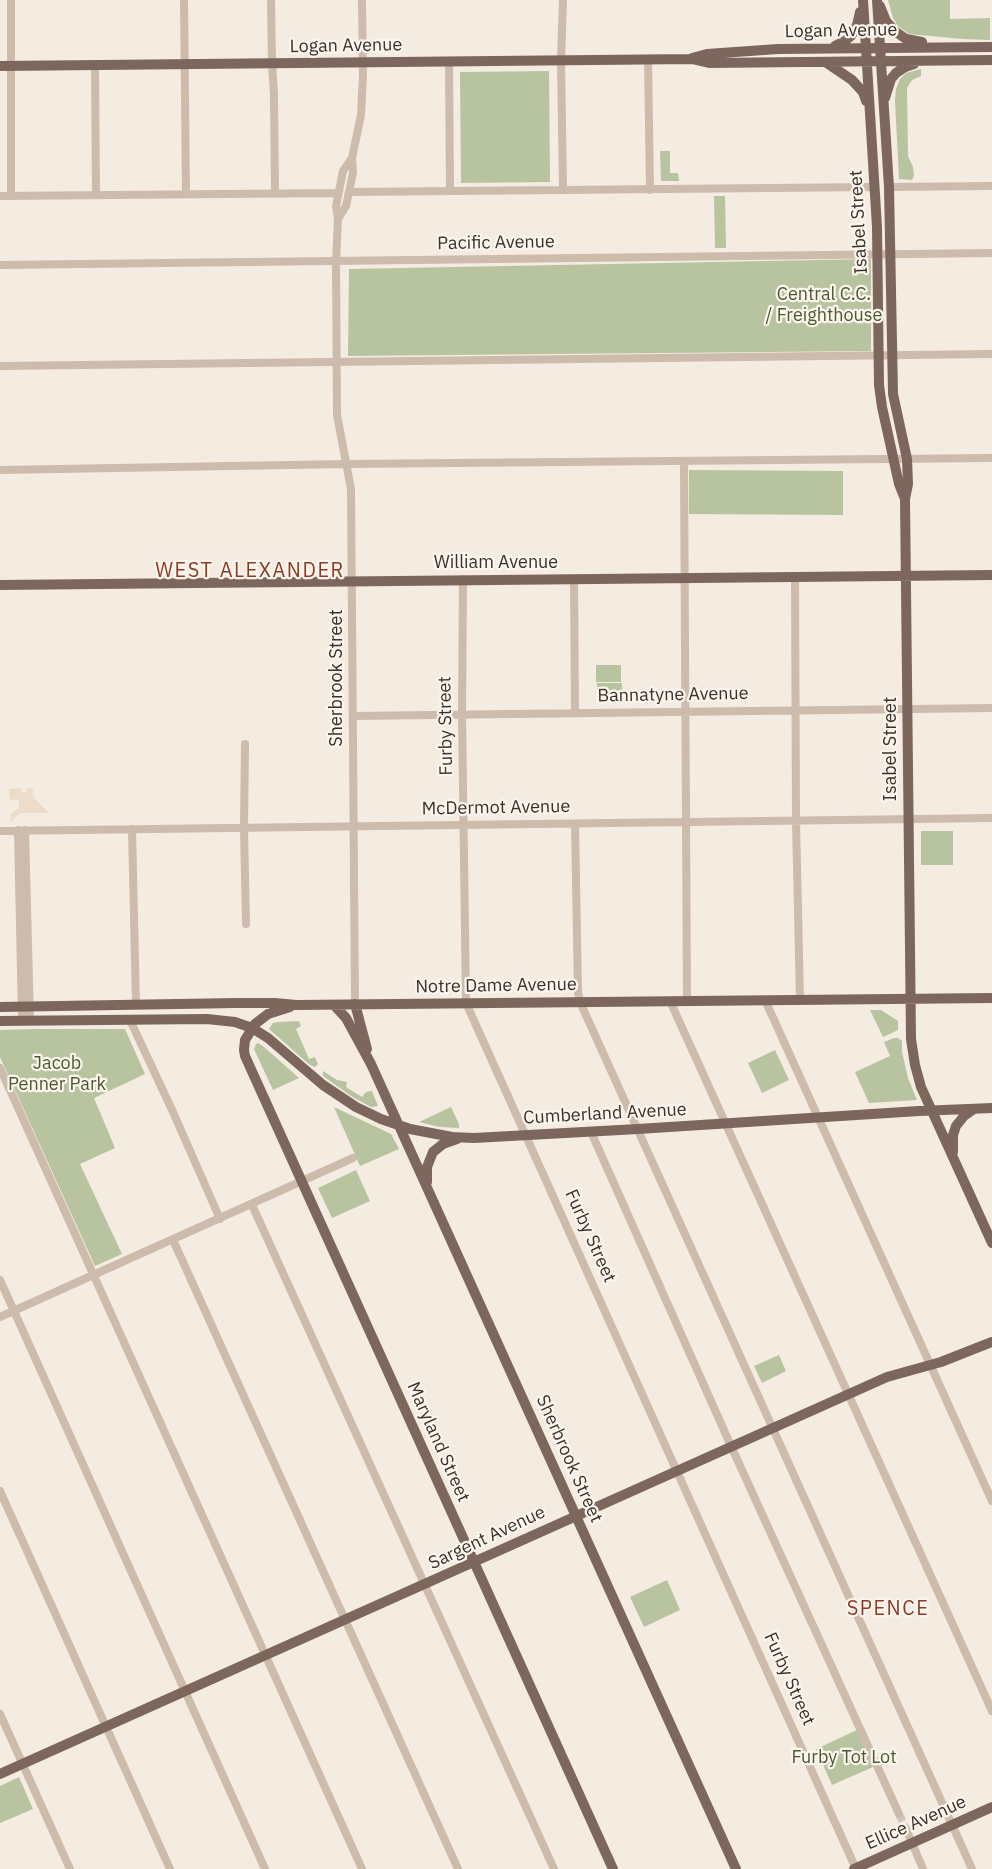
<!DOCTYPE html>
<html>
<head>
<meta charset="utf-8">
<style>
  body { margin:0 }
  canvas { display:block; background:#f4ebe1 }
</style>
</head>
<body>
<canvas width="992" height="1869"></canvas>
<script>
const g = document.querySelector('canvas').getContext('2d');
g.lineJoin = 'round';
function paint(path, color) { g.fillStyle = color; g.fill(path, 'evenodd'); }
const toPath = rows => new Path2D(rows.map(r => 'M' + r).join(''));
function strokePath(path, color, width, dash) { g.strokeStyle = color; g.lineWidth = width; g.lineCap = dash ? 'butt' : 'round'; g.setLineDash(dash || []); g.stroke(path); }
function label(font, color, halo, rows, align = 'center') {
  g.font = font + ' "IBM Plex Sans",sans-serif'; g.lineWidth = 4.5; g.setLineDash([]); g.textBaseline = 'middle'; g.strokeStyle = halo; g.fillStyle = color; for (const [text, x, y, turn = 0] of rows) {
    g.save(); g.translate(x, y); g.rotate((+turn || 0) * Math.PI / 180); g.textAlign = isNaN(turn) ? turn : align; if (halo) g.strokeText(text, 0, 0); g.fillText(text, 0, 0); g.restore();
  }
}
const green = toPath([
  [888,0,950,0,950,19,990,18,990,40,962,39,909,34,898,26,893,18],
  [921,69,921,76,912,80,907,88,908,156,913,167,914,176,912,180,899,179,895,100,896,89,900,79,906,73],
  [549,71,550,182,461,183,460,72],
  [660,151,670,151,670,173,678,173,679,181,661,181],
  [714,196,725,196,726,248,715,248],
  [871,259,871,351,348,356,349,269],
  [689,470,843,471,843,515,689,514],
  [596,665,621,665,621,682,596,682],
  [597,683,622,683,622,700,597,700],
  [921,831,953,831,953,865,921,865],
  [870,1010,881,1010,898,1021,898,1030,883,1037],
  [299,1021,301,1026,296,1029,309,1059,315,1057,318,1064,315,1067,310,1065,269,1029,273,1023,278,1022],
  [36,1029,125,1029,145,1074,94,1098,115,1148,80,1164,122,1254,95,1266,0,1057,0,1030],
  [894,1038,898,1038,902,1041,902,1052,908,1078,917,1100,869,1103,855,1072,890,1056,884,1042],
  [258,1043,264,1047,299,1078,273,1090,254,1049,256,1044],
  [775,1050,789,1080,762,1093,748,1063],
  [323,1071,337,1080,347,1082,346,1087,362,1097,366,1092,372,1091,378,1106,371,1107,351,1096,323,1076],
  [334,1107,391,1134,399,1149,360,1166],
  [451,1107,459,1124,459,1128,440,1127,419,1122],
  [356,1170,370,1201,332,1218,318,1188],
  [779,1355,786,1371,762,1383,754,1366],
  [667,1580,680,1610,644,1627,630,1597],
  [857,1730,873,1767,832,1785,816,1749],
  [19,1777,33,1809,0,1823,0,1786]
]);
const plaza = toPath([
  [21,788,21,792,27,792,27,788,34,789,32,794,35,799,49,813,20,813,10,822,11,814,19,808,19,801,17,799,10,800,9,789]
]);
const minorTunnel = toPath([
  [899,1814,907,1831]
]);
const minor = toPath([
  [11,0,11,196],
  [184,0,186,194],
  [271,0,272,63,274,95,275,193],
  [648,59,650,190],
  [449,61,450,190],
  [95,65,96,195],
  [889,187,992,186],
  [563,189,561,60,563,0],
  [349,192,875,187],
  [0,196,338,193],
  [338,219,346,206,353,173,352,158],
  [0,265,992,253],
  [0,366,992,354],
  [684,462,687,1001],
  [0,470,347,464,992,458],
  [795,577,796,821,800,1000],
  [463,579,462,714,466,1003,856,1869],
  [574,579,575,713],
  [353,716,992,708],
  [245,744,244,828,246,924],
  [575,824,578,992,580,1002,972,1869],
  [132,829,136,1005],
  [18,830,22,1020],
  [25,830,30,1020],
  [0,831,992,818],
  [765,1000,992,1501],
  [670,1001,992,1711],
  [355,1004,351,489,337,415,336,262,338,219,336,206,343,171,352,158,361,115,363,75,362,0],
  [130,1020,173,1112,220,1219],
  [0,1068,362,1869],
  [591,1132,731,1446,899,1814],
  [252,1205,554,1869],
  [173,1240,458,1869],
  [0,1280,265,1869],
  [0,1317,353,1158],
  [0,1491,170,1869],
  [0,1714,70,1869],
  [907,1831,923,1869]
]);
const major = toPath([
  [863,0,877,227,879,385,882,407,899,484,905,499],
  [877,0,889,187,893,394,907,459,908,484,905,499,911,1039,915,1065,921,1087,992,1243],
  [880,6,886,21,896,32,906,39,922,42],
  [835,46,845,41,851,36,857,25,860,12],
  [692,58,707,54,778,49,992,47],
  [827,63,852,80,863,92,866,101],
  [0,66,692,59,709,63,992,60],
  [885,98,891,79,896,73,905,67,914,64],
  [0,585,992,575],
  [355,1004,367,1049],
  [334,1005,346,1018,371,1064,736,1869],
  [0,1007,236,1003,275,1003,296,1005,992,998],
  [290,1007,268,1014,255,1024,245,1040,244,1050,245,1056,613,1869],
  [0,1021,207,1019,235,1022,252,1028,268,1038,323,1085,356,1107,381,1119,410,1129,452,1137,474,1138,638,1129,919,1111,992,1108],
  [953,1152,953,1135,956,1126,964,1116,974,1109],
  [427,1182,427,1167,433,1152,443,1144,457,1139],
  [0,1774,887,1377,941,1362,992,1342],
  [854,1869,992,1807]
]);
const streetNames = [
  ["Logan Avenue",841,31,-1],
  ["Logan Avenue",346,46,-1],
  ["Isabel Street",859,222,-93],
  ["Pacific Avenue",496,243,-1],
  ["William Avenue",496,563],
  ["Sherbrook Street",337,678,-90],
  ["Bannatyne Avenue",673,695,-1],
  ["Furby Street",446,726,-91],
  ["Isabel Street",891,749,-90],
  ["McDermot Avenue",496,808,-1],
  ["Notre Dame Avenue",496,986,-1],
  ["Cumberland Avenue",605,1114,-3],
  ["Furby Street",590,1236,66],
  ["Maryland Street",438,1442,66],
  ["Sherbrook Street",569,1459,66],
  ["Sargent Avenue",487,1538,-25],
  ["Furby Street",789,1679,66],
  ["Ellice Avenue",916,1823,-24]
];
const parkNames = [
  ["Central C.C.",824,295],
  ["/ Freighthouse",824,316],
  ["Jacob",57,1064],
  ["Penner Park",57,1085],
  ["Furby Tot Lot",844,1758]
];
const neighbourhoodNames = [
  ["WEST ALEXANDER",250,571],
  ["SPENCE",888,1609]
];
paint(green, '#b8c4a0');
paint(plaza, '#ecdcc8');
strokePath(minorTunnel, '#cfc6bd', 8, [8, 4]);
strokePath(minor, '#cdbbac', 8);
strokePath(major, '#7d675c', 10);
label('18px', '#3b302b', '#fbf5ee', streetNames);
label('18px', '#4a5a2e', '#fbf5ee', parkNames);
g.letterSpacing = '1.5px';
label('20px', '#8c3b22', '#fbf5ee', neighbourhoodNames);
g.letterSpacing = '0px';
</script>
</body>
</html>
